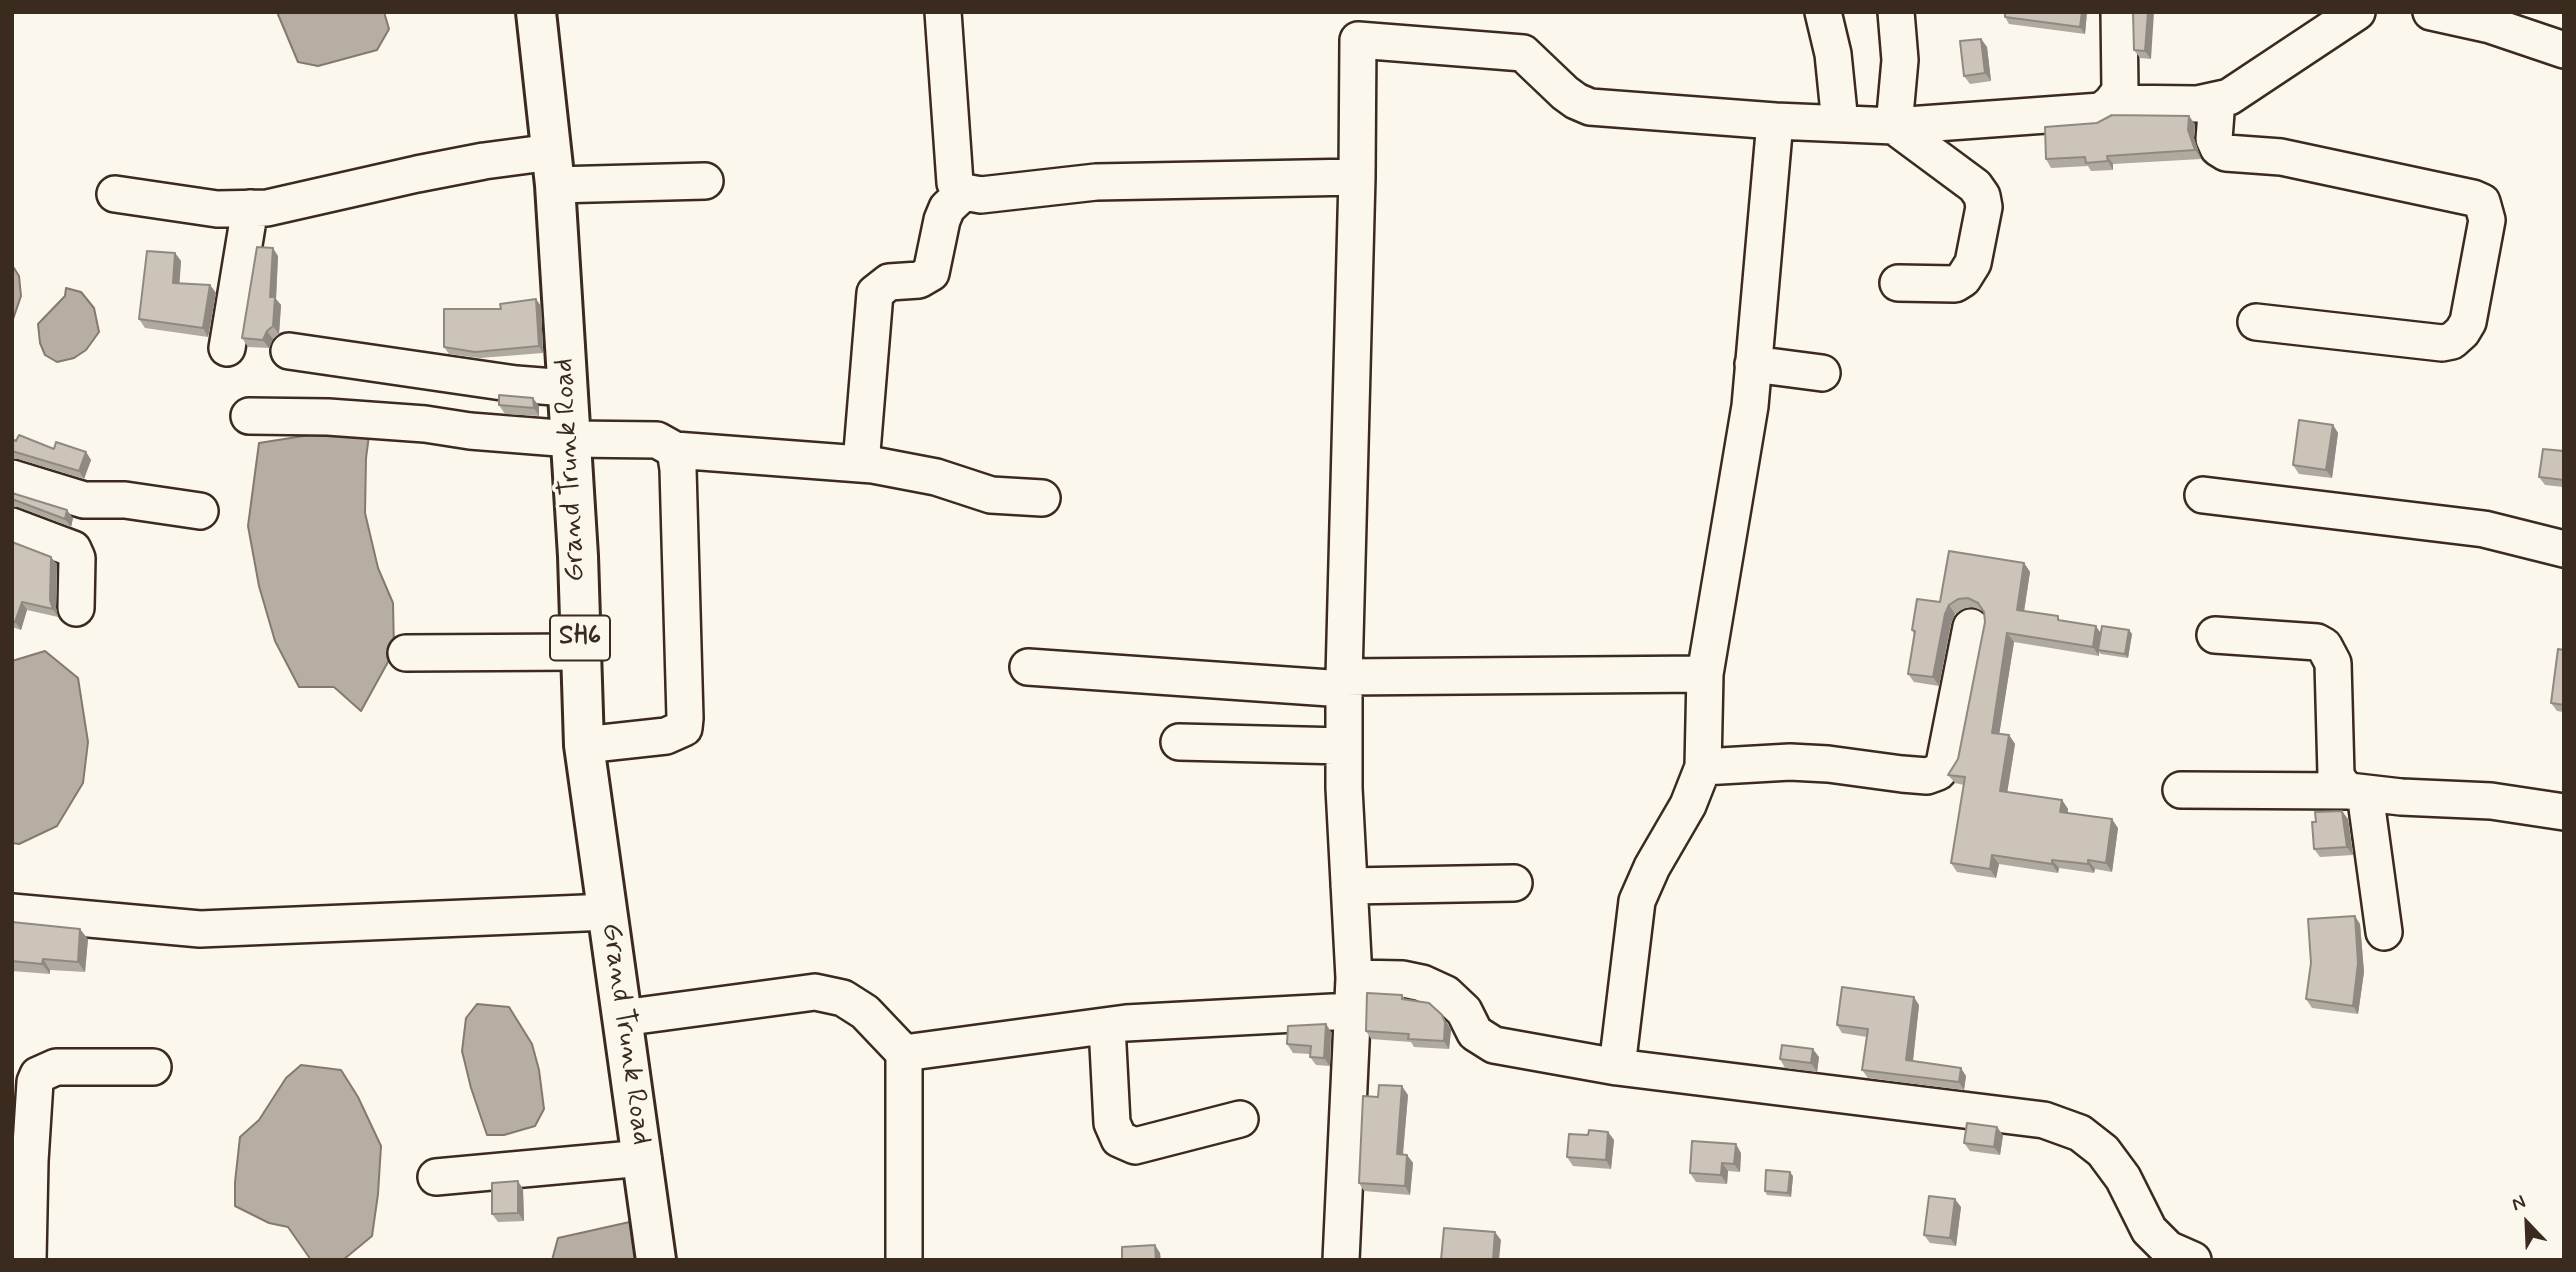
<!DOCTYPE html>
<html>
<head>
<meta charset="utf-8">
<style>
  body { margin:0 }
  #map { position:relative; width:2576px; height:1272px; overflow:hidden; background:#fbf7ec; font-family:Mynerve,sans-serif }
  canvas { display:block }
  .frame { position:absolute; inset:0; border:14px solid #3b2a1e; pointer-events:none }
  .north { position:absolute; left:2492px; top:1188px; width:70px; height:70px; -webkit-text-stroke:5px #fbf7ec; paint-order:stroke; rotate:337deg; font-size:19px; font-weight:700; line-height:28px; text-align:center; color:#3b2a1e }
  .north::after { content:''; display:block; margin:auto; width:24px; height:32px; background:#3b2a1e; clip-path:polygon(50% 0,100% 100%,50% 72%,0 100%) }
</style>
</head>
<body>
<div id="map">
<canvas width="2576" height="1272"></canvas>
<div class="frame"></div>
<div class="north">N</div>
</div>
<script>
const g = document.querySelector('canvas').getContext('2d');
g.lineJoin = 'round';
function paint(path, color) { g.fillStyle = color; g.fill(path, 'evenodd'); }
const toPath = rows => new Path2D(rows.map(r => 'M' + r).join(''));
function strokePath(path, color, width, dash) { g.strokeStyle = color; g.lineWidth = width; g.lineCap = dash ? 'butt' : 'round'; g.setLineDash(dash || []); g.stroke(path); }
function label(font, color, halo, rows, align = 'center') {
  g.font = font + ' Mynerve,sans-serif'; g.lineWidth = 7; g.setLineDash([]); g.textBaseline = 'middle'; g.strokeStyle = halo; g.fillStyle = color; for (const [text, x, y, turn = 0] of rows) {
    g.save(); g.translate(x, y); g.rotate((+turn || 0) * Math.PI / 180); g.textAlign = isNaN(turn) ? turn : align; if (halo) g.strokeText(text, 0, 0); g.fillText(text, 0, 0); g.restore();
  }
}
const water = toPath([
  [277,12,384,12,389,29,377,50,318,66,298,62,277,12],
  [12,265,19,276,21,296,12,322,12,265],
  [66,288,81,292,94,308,99,332,86,350,74,358,57,362,45,355,40,343,38,324,65,296,66,288],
  [370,428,366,458,365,513,378,568,393,603,394,651,361,711,334,687,299,687,275,641,259,586,248,526,259,443,335,431,370,428],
  [45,651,78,678,88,742,83,783,57,826,19,844,12,843,12,661,45,651],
  [477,1004,509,1007,532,1044,539,1070,544,1109,535,1126,504,1135,487,1135,471,1088,462,1051,466,1018,477,1004],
  [301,1065,341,1070,358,1097,381,1146,378,1194,372,1236,343,1260,311,1260,288,1227,269,1223,235,1206,235,1182,240,1137,259,1120,286,1078,301,1065],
  [634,1221,639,1260,552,1260,558,1238,634,1221]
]);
const minor = toPath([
  [943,12,955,183,964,192,981,195,1096,182,1357,177],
  [1823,12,1833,54,1840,123],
  [1896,12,1900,60,1894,126,1975,186,1982,196,1984,207,1973,263,1963,279,1955,284,1898,283],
  [2431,12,2490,25,2564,50],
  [2217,100,2214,139,2218,148,2226,153,2281,157,2473,198,2482,202,2487,220,2468,322,2462,332,2452,341,2442,343,2256,322],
  [2111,103,2197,104,2229,97,2357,12],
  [555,185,705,181],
  [115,194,217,209,267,208,417,174,484,161,552,152],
  [227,348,250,208],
  [289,351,516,384,567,388],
  [1753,364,1822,373],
  [249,416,328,417,425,424,470,431,571,439,657,440,675,450,873,465,936,477,991,495,1042,498],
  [861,464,875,293,889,282,919,280,931,273,942,220,947,208,964,192],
  [12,478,84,500,125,500,200,511],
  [2203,495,2484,529,2564,549],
  [12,526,73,549,77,558,76,608],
  [2215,635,2317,642,2324,646,2333,663,2336,775,2341,784,2349,791,2401,797,2491,801,2564,812],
  [406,653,581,652],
  [1028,667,1344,689],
  [1344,677,1705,674],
  [1179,742,1344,746],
  [584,745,666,736,684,728,685,718,678,469,675,450],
  [1703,767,1790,762,1828,764,1902,774,1927,776,1938,772,1944,764,1971,627],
  [2181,790,2349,791],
  [2365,793,2384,932],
  [1349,886,1514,883],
  [12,912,200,929,608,912],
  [1354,978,1403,979,1422,983,1446,994,1464,1011,1475,1033,1494,1045,1617,1067,2044,1120,2080,1133,2103,1151,2123,1178,2149,1230,2168,1249,2193,1260],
  [622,1018,815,992,843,998,865,1012,904,1053,904,1260],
  [1107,1026,1112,1123,1119,1139,1135,1146,1240,1119],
  [904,1053,1126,1023,1351,1011],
  [1617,1067,1637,901,1652,867,1688,805,1703,767,1705,674,1750,406,1775,121],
  [436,1177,643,1158],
  [28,1260,30,1161,35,1082,38,1075,56,1067,153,1067],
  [1341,1260,1354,978,1344,788,1344,677,1357,177,1358,40,1523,53,1565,93,1576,101,1590,107,1775,121,1894,126,2101,111,2111,103,2120,91,2119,12]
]);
const major = toPath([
  [536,12,555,185,578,556,584,745,656,1260]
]);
const wall = toPath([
  [2005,12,2087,12,2085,34,2009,24,2005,17],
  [2133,12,2151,59,2140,58,2134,50],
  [1981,39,1987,47,1991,81,1970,84,1964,76],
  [2195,124,2194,138,2201,159,2113,164,2113,170,2091,171,2088,166,2051,168,2046,159],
  [175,253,181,261,179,283,210,285,216,293,208,337,145,328,139,319],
  [278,256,276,299,281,305,279,334,273,339,269,348,248,347,242,338],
  [541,306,543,353,480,358,449,354,444,347,501,309],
  [499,405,539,406,539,416,505,414],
  [2333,425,2338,433,2332,478,2299,474,2293,465],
  [12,439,16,441,54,449,86,452,91,460,84,479,18,459,12,459],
  [2564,451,2564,487,2545,485,2539,477],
  [12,493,73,518,71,527,18,507,12,507],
  [12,542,57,564,56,608,58,617,27,610,21,630,12,627],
  [2024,563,2030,572,2024,611,2061,621,2101,633,2129,630,2132,634,2128,658,2101,654,2099,652,2099,656,2014,642,1999,734,2009,735,2015,744,2007,792,2062,800,2068,809,2068,813,2118,828,2112,872,2095,869,2094,873,2059,868,2058,873,1999,864,1996,878,1957,872,1951,863,1964,785,1955,783,1948,775,1958,759,1985,622,1984,612,1974,607,1964,608,1955,614,1951,623,1939,686,1914,682,1908,674,1914,634,1912,630,1940,602],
  [2564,650,2564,712,2557,711,2551,703],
  [2348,819,2353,855,2320,857,2314,849],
  [12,922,88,939,85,972,50,970,50,974,12,971],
  [2360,924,2364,972,2358,1014,2312,1008,2306,999],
  [1402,995,1405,999,1448,1023,1451,1030,1449,1049,1414,1047,1411,1042,1371,1039,1366,1031],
  [1919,1005,1913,1061,1966,1076,1964,1090,1868,1078,1862,1070,1867,1037,1842,1033,1837,1025],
  [1326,1024,1331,1032,1330,1066,1316,1065,1310,1057,1310,1054,1293,1053,1287,1044],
  [1819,1057,1817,1072,1785,1068,1780,1059],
  [1408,1095,1403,1155,1407,1155,1413,1163,1410,1195,1364,1191,1359,1183,1378,1097],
  [1608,1132,1614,1140,1611,1169,1573,1166,1567,1157],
  [2003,1135,2000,1155,1970,1151,1964,1143],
  [1741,1153,1740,1172,1728,1171,1727,1184,1696,1182,1690,1173],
  [1793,1176,1791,1197,1767,1195,1765,1191],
  [523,1189,524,1221,498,1222,492,1214],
  [1961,1207,1956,1246,1930,1243,1924,1235]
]);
const shadedWall = toPath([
  [2082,12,2087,12,2085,34,2080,27],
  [2148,12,2154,12,2151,59,2145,51],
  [1981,39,1987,47,1991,81,1985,73],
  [2189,116,2195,124,2194,138,2201,159,2195,150,2188,130],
  [2107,156,2113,164,2113,170,2108,161],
  [273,248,278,256,276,299,281,305,279,334,273,326,270,297],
  [175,253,181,261,179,291,173,283],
  [210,285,216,293,208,337,203,328],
  [536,299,541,306,543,353,539,346],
  [267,331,273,339,269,348,263,340],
  [533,398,539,406,539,416,534,408],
  [2333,425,2338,433,2332,478,2326,470],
  [86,452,91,460,84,479,79,471],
  [67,510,73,518,71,527,65,519],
  [51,557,57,564,56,608,58,617,53,609,50,600],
  [2024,563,2030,572,2023,618,2017,610],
  [22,602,27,610,21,630,15,622],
  [1949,605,1955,614,1951,623,1939,686,1933,677,1945,614],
  [2096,626,2102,635,2098,650,2099,652,2099,656,2093,647],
  [2129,630,2132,634,2128,658,2125,654],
  [2007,633,2014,642,1998,742,1992,733],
  [2009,735,2015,744,2006,800,2000,791],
  [2062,800,2068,809,2066,821,2060,812],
  [2342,811,2348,819,2353,855,2347,847],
  [2112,819,2118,828,2112,872,2106,863],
  [1992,855,1999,864,1996,878,1990,869],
  [2052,860,2059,868,2058,873,2052,864],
  [2088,860,2095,869,2094,873,2088,864],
  [2355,916,2360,924,2364,972,2358,1014,2353,1006],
  [80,929,88,939,85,972,78,962],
  [43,959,50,970,50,974,42,964],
  [1914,997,1919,1005,1912,1069,1906,1060],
  [1442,1015,1451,1030,1449,1049,1444,1041],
  [1326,1024,1331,1032,1330,1066,1324,1058],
  [1813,1049,1819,1057,1817,1072,1811,1063],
  [1961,1068,1966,1076,1964,1090,1959,1082],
  [1402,1086,1408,1095,1402,1163,1397,1154],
  [1997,1127,2003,1135,2000,1155,1994,1147],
  [1608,1132,1614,1140,1611,1169,1606,1160],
  [1736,1144,1741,1153,1740,1172,1734,1164],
  [1407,1155,1413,1163,1410,1195,1405,1186],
  [1722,1163,1728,1171,1727,1184,1721,1175],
  [1790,1172,1793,1176,1791,1197,1788,1193],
  [518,1181,523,1189,524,1221,518,1213],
  [1955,1199,1961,1207,1956,1246,1950,1238],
  [1495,1232,1501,1240,1499,1260,1493,1260],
  [1155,1245,1160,1253,1161,1260,1156,1260]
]);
const building = toPath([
  [2005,12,2082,12,2080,27,2005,17,2005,12],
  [2133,12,2148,12,2145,51,2134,50,2133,12],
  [1981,39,1985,73,1964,76,1960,41,1981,39],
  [2112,115,2189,116,2188,130,2195,150,2107,156,2108,161,2086,163,2085,157,2046,159,2045,127,2097,123,2112,115],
  [257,247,273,248,270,297,275,297,273,326,267,331,263,340,242,338,257,247],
  [147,251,175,253,173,283,210,285,203,328,139,319,147,251],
  [536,299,539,346,475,352,444,347,444,309,501,309,500,304,536,299],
  [499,395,533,398,534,408,499,405,499,395],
  [2299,420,2333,425,2326,470,2293,465,2299,420],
  [19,435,54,449,56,442,86,452,79,471,12,451,12,439,16,441,19,435],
  [2543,449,2564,451,2564,480,2539,477,2543,449],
  [12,493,67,510,65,519,12,499,12,493],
  [12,542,51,557,50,600,53,609,22,602,15,622,12,621,12,542],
  [1949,551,2024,563,2017,610,2058,616,2058,620,2096,626,2093,647,2007,633,1992,733,2009,735,2000,791,2062,800,2060,812,2112,819,2106,863,2088,860,2088,864,2052,860,2052,864,1992,855,1990,869,1951,863,1965,777,1948,775,1958,759,1985,622,1984,612,1978,603,1968,598,1958,599,1949,605,1945,614,1933,677,1908,674,1915,631,1912,630,1917,599,1940,602,1949,551],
  [2102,626,2129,630,2125,654,2098,650,2102,626],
  [2558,649,2564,650,2564,705,2551,703,2558,649],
  [2342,811,2347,847,2314,849,2312,822,2316,822,2315,812,2342,811],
  [2355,916,2358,963,2353,1006,2306,999,2311,963,2308,919,2355,916],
  [12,922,80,929,78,962,43,959,42,964,12,961,12,922],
  [1842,987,1914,997,1906,1060,1961,1068,1959,1082,1862,1070,1868,1029,1837,1025,1842,987],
  [1367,993,1402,995,1402,999,1429,1003,1442,1015,1445,1022,1444,1041,1408,1039,1409,1034,1366,1031,1367,993],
  [1326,1024,1324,1058,1310,1057,1311,1046,1287,1044,1288,1026,1326,1024],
  [1782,1045,1813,1049,1811,1063,1780,1059,1782,1045],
  [1379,1085,1402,1086,1397,1154,1407,1155,1405,1186,1359,1183,1363,1096,1378,1097,1379,1085],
  [1967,1123,1997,1127,1994,1147,1964,1143,1967,1123],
  [1589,1130,1608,1132,1606,1160,1567,1157,1569,1134,1588,1135,1589,1130],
  [1692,1141,1736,1144,1734,1164,1722,1163,1721,1175,1690,1173,1692,1141],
  [1766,1170,1790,1172,1788,1193,1765,1191,1766,1170],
  [518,1181,518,1213,492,1214,492,1183,518,1181],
  [1929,1196,1955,1199,1950,1238,1924,1235,1929,1196],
  [1444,1228,1495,1232,1493,1260,1441,1260,1444,1228],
  [1155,1245,1156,1260,1122,1260,1122,1247,1155,1245]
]);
const shields = [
  [580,638,60]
];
const shieldNames = [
  ["SH6",580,638]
];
const streetNames = [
  ["Grand Trunk Road",571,470,-93],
  ["Grand Trunk Road",625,1034,82]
];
paint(water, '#b6aea2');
strokePath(water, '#85796d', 2);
strokePath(minor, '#3b2a1e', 40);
strokePath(major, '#3b2a1e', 44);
strokePath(minor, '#fbf7ec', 35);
strokePath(major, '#fbf7ec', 38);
paint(wall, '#afa99f');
paint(shadedWall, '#8f8982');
paint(building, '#ccc4b9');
strokePath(building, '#8f8982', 2);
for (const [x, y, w] of shields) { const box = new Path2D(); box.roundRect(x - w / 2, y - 22.5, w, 45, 5); g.fillStyle = '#fbf7ec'; g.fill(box); strokePath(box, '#3b2a1e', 2); }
label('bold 26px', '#3b2a1e', null, shieldNames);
label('28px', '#3b2a1e', '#fbf7ec', streetNames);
</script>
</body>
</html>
